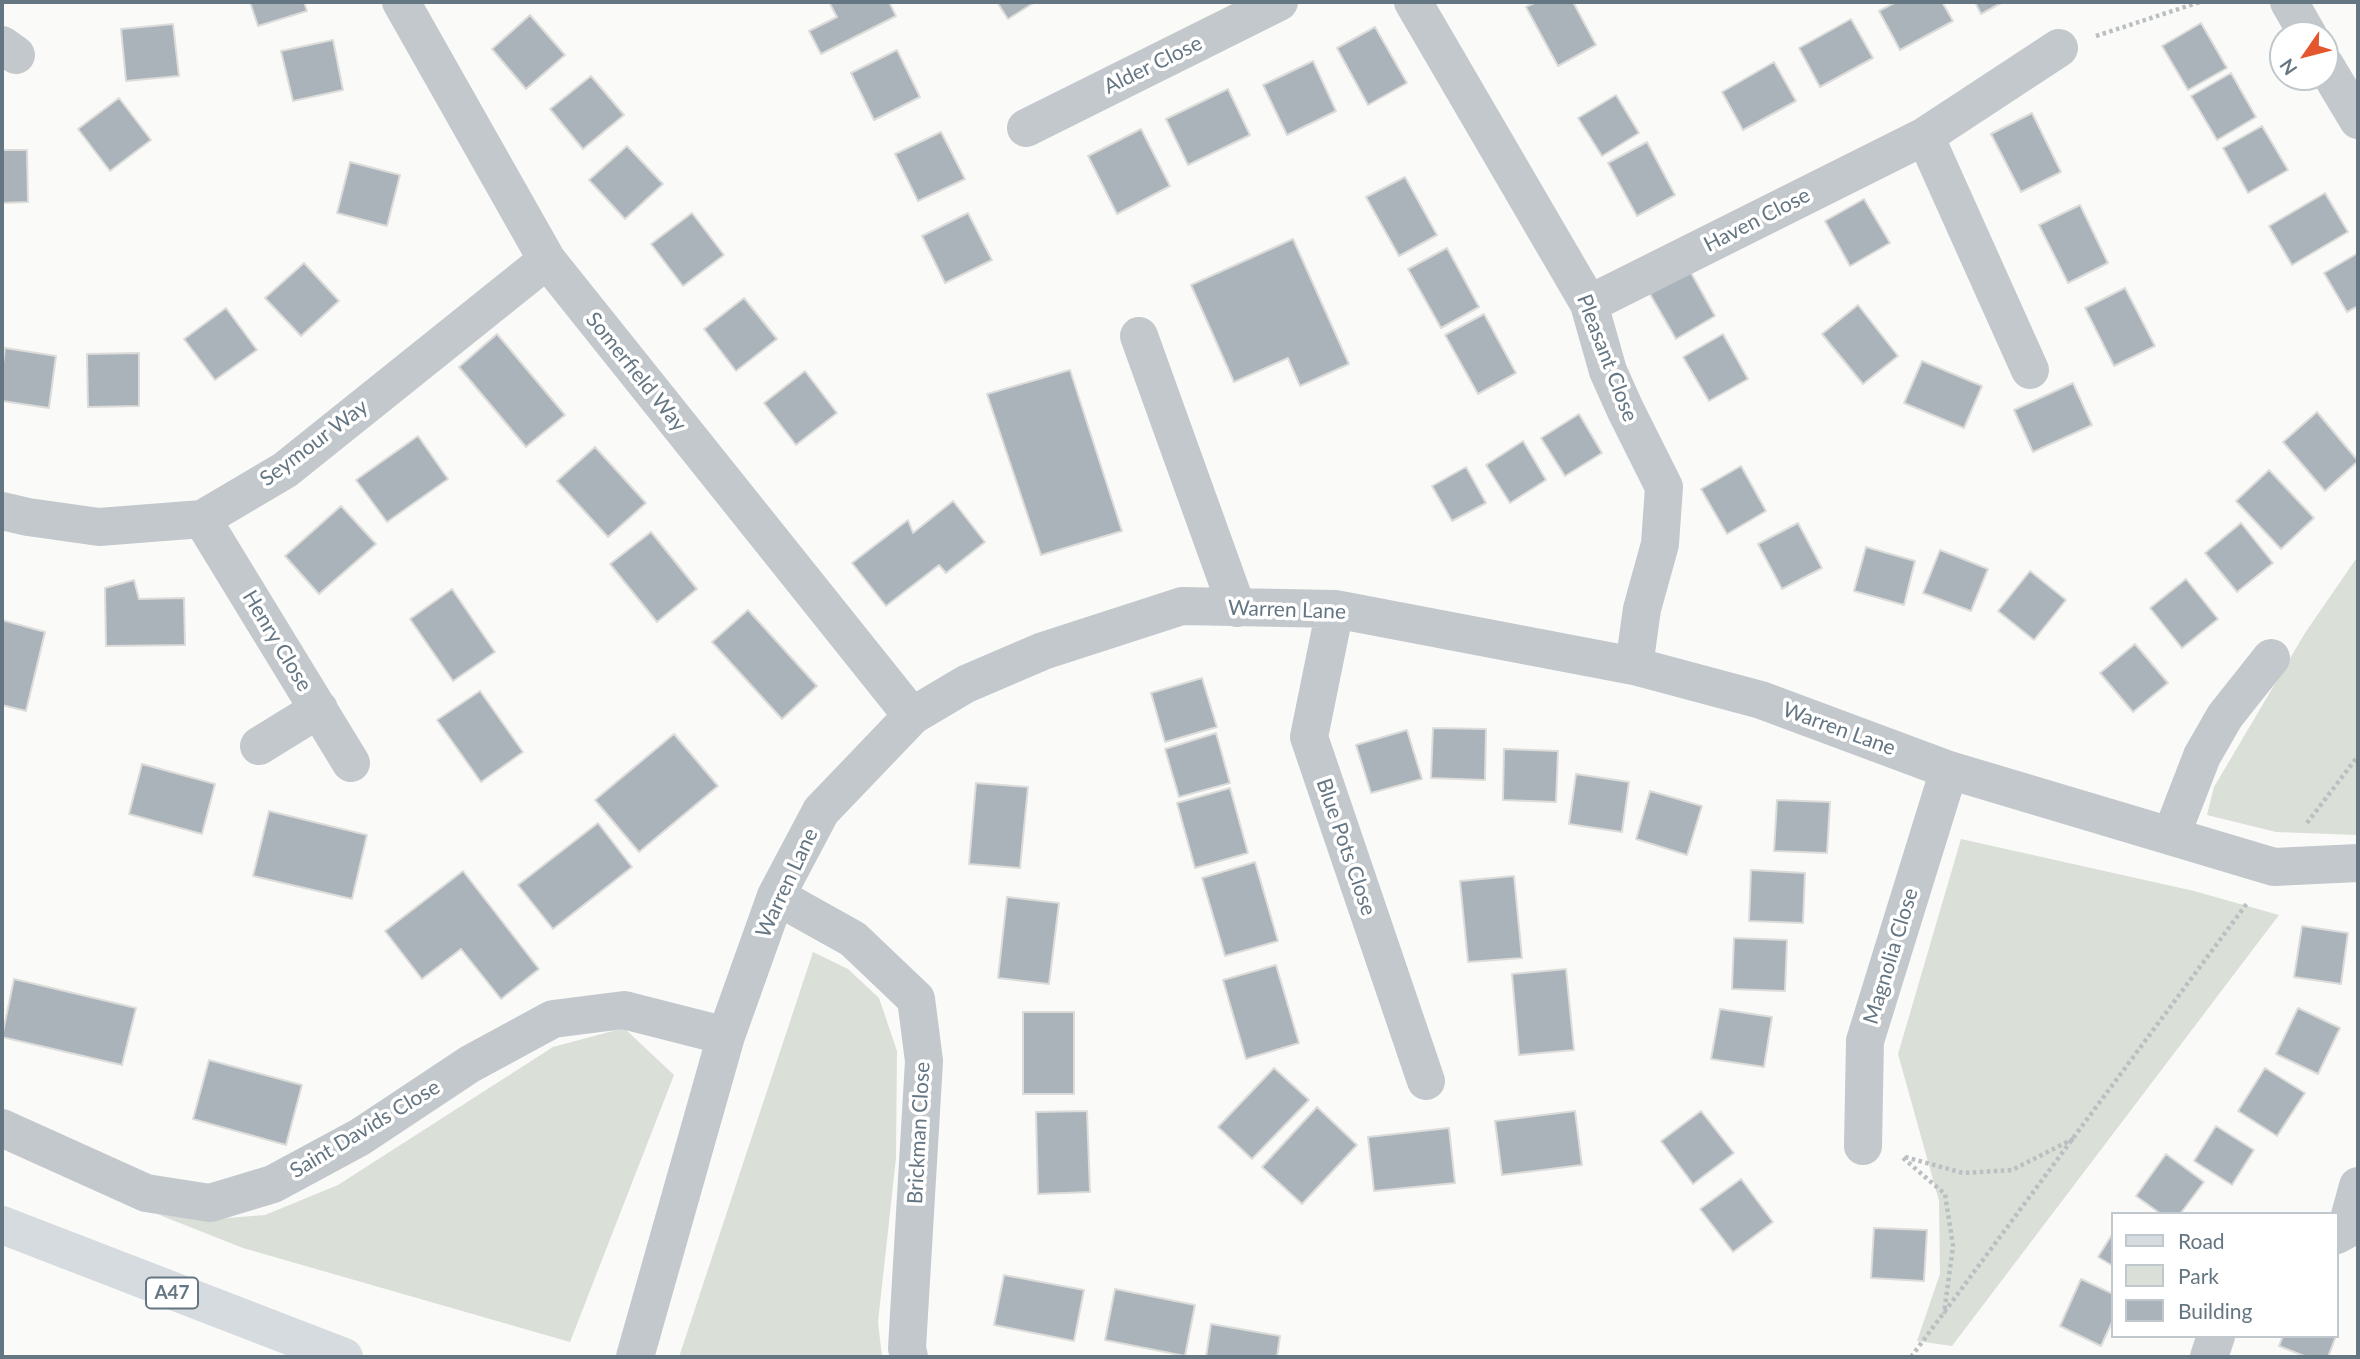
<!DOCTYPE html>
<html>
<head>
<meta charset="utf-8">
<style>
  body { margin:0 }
  #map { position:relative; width:2360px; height:1359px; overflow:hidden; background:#fafaf8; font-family:Lato,sans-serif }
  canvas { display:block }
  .frame { position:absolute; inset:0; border:4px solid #657683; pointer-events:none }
  .legend { position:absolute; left:2111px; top:1212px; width:228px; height:126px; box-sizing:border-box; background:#fff; border:2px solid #c1c8cd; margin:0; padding:9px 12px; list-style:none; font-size:21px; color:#657683 }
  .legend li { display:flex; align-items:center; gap:14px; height:35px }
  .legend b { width:35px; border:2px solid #c1c8cd }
  .north { position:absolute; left:2269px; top:21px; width:70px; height:70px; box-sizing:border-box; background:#fff; border:2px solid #c1c8cd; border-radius:50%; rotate:235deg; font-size:19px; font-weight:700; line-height:28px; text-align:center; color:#657683 }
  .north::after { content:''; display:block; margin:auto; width:24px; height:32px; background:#e4572e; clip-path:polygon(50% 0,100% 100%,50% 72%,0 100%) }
</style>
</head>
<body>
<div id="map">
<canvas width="2360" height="1359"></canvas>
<div class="frame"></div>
<ul class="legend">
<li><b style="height:9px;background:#d6dbdf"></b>Road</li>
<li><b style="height:19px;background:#dadfd7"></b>Park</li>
<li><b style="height:19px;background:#aab3b9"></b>Building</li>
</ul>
<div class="north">N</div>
</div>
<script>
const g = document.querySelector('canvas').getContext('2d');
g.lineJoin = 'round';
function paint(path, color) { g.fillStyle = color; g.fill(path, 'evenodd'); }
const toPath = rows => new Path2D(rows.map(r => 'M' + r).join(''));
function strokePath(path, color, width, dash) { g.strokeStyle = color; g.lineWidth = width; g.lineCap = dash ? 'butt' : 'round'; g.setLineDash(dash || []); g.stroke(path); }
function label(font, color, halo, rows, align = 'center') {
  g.font = font + ' Lato,sans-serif'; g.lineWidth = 7; g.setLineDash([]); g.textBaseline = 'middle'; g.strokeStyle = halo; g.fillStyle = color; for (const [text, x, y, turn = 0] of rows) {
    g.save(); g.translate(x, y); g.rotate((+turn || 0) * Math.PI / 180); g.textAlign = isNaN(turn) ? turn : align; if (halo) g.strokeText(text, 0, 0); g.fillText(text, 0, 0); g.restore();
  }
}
const green = toPath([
  [2358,556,2358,835,2276,832,2207,815,2214,787,2305,633],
  [1961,839,2194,891,2279,915,1952,1346,1917,1341,1940,1274,1939,1201,1898,1054],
  [813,952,848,969,879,998,897,1051,896,1158,878,1322,882,1357,679,1357],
  [624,1028,674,1075,570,1342,243,1248,157,1214,202,1220,265,1215,338,1185,553,1047]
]);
const building = toPath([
  [250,2,304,2,307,11,258,26,250,2],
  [829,2,889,2,896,16,821,54,809,31,837,17,829,2],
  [997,2,1035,2,1008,19,997,2],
  [1536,2,1573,2,1596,45,1558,66,1526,7,1536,2],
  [1896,2,1942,2,1953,21,1900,50,1879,11,1896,2],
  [1975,2,2003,2,1981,14,1975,2],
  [530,15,565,55,526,89,492,49,530,15],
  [1851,19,1873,58,1820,87,1799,48,1851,19],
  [2201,23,2227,68,2188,90,2162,46,2201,23],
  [173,24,179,76,126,81,121,29,173,24],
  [1375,27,1407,83,1368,105,1337,48,1375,27],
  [333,40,343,90,293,101,281,51,333,40],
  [897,50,920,97,874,120,851,73,897,50],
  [1313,61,1336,111,1287,135,1263,85,1313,61],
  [1774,62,1796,101,1743,130,1722,92,1774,62],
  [2231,73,2256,117,2217,140,2191,96,2231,73],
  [591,76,624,115,583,149,550,109,591,76],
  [1228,89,1250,135,1188,165,1166,119,1228,89],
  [1616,95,1639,133,1602,156,1578,118,1616,95],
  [119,98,151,140,110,171,78,129,119,98],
  [2032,113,2061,172,2021,192,1991,134,2032,113],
  [2262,126,2288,170,2248,193,2223,148,2262,126],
  [1141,129,1170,186,1117,214,1088,156,1141,129],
  [941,132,965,179,918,201,895,154,941,132],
  [1647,142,1675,195,1637,216,1608,163,1647,142],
  [627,146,663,184,625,219,589,180,627,146],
  [2,150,27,150,28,202,2,203,2,150],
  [350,162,400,175,387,226,337,213,350,162],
  [1405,177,1437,235,1399,256,1366,197,1405,177],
  [2325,193,2348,232,2292,265,2269,226,2325,193],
  [1864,199,1890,243,1850,266,1825,221,1864,199],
  [2080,205,2108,263,2068,283,2039,225,2080,205],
  [692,213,724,255,683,286,651,244,692,213],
  [968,213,992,260,945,283,922,236,968,213],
  [1293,239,1349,364,1300,386,1288,358,1234,382,1191,285,1293,239],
  [1447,248,1479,307,1441,328,1408,269,1447,248],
  [2358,253,2358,306,2347,312,2324,273,2358,253],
  [304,263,339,301,301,336,265,298,304,263],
  [1690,271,1715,316,1676,339,1650,294,1690,271],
  [2125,288,2155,346,2114,366,2085,308,2125,288],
  [744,298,777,339,736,371,704,329,744,298],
  [1858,305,1898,356,1863,384,1822,334,1858,305],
  [226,308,257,350,215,380,184,339,226,308],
  [1484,314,1516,373,1478,394,1445,335,1484,314],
  [497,334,565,415,526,447,459,367,497,334],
  [1723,334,1748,379,1709,401,1683,357,1723,334],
  [5,348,56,356,49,408,2,401,2,372,5,348],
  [139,353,139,406,88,407,87,354,139,353],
  [1922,361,1982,386,1964,428,1904,403,1922,361],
  [1070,370,1122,531,1041,555,987,394,1070,370],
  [805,371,837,413,796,445,764,403,805,371],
  [2073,383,2092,425,2033,452,2014,410,2073,383],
  [2317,412,2358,461,2325,491,2283,442,2317,412],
  [1579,414,1602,453,1565,476,1541,438,1579,414],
  [418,436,448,479,387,522,356,480,418,436],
  [1523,441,1546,480,1510,503,1486,465,1523,441],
  [595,447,646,503,608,537,557,481,595,447],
  [1741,466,1766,511,1727,534,1701,489,1741,466],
  [1466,467,1486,503,1452,521,1432,486,1466,467],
  [2269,470,2314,518,2281,549,2236,501,2269,470],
  [953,501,985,542,946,573,939,565,886,606,852,563,908,520,913,533,953,501],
  [341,506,376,544,319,594,285,556,341,506],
  [1798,523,1822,568,1782,589,1758,544,1798,523],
  [2241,523,2273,563,2237,592,2205,553,2241,523],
  [651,532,697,589,657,622,610,564,651,532],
  [1866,547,1915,561,1904,605,1854,591,1866,547],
  [1940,550,1988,569,1971,611,1923,593,1940,550],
  [2030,571,2066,600,2034,640,1998,611,2030,571],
  [2186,579,2218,619,2182,648,2150,608,2186,579],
  [134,580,139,599,184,598,185,645,106,646,105,588,134,580],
  [452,589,495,652,453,681,410,619,452,589],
  [748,610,817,686,782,719,712,642,748,610],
  [2,620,45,632,26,711,2,705,2,620],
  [2135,644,2168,683,2133,712,2100,673,2135,644],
  [1202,678,1217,727,1165,742,1151,693,1202,678],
  [480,691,523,752,481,782,437,720,480,691],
  [1433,728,1486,729,1485,780,1431,778,1433,728],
  [1407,730,1422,779,1371,793,1356,745,1407,730],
  [1216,733,1230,783,1179,797,1165,749,1216,733],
  [674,734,718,786,639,852,595,800,674,734],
  [1504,749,1558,751,1556,802,1503,800,1504,749],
  [142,764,215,784,202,834,129,814,142,764],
  [1576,774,1629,782,1622,832,1569,824,1576,774],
  [976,783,1028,787,1020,868,969,864,976,783],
  [1230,788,1248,853,1195,868,1177,803,1230,788],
  [1650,791,1702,806,1687,855,1636,839,1650,791],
  [1777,800,1830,802,1827,853,1774,851,1777,800],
  [269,811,367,835,352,899,253,876,269,811],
  [598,823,632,867,553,929,518,885,598,823],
  [1255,862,1278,941,1225,956,1202,878,1255,862],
  [1751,870,1805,873,1803,923,1749,921,1751,870],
  [463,871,539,969,501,999,461,949,422,979,385,931,463,871],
  [1514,876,1522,958,1468,962,1460,881,1514,876],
  [1007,897,1059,903,1049,984,998,978,1007,897],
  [2302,926,2348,933,2341,984,2294,977,2302,926],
  [1734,938,1787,940,1785,991,1732,989,1734,938],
  [1276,965,1299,1043,1246,1059,1223,980,1276,965],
  [1566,969,1574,1050,1519,1055,1512,974,1566,969],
  [14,979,136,1008,122,1065,2,1037,14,979],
  [2298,1008,2340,1028,2318,1074,2276,1054,2298,1008],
  [1720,1009,1772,1017,1764,1067,1711,1059,1720,1009],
  [1023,1012,1074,1012,1074,1094,1023,1094,1023,1012],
  [209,1060,302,1085,286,1145,193,1119,209,1060],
  [1274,1068,1309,1100,1252,1159,1218,1127,1274,1068],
  [2265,1068,2305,1093,2277,1136,2238,1111,2265,1068],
  [1317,1107,1357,1145,1302,1204,1262,1167,1317,1107],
  [1087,1111,1090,1192,1038,1194,1036,1112,1087,1111],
  [1575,1111,1582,1165,1502,1175,1495,1121,1575,1111],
  [1701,1111,1734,1153,1693,1184,1661,1141,1701,1111],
  [2216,1126,2254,1150,2232,1185,2194,1161,2216,1126],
  [1449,1128,1455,1183,1374,1191,1368,1137,1449,1128],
  [2166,1154,2204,1182,2180,1214,2161,1214,2136,1196,2166,1154],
  [1741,1179,1773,1222,1733,1252,1700,1209,1741,1179],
  [1874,1228,1927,1230,1924,1281,1871,1278,1874,1228],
  [2113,1233,2113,1266,2098,1257,2113,1233],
  [1004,1275,1084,1290,1074,1341,994,1325,1004,1275],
  [2081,1279,2113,1294,2113,1320,2101,1346,2060,1326,2081,1279],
  [1115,1289,1195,1305,1185,1356,1105,1340,1115,1289],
  [1211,1324,1280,1336,1277,1357,1206,1357,1211,1324],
  [2283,1336,2336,1336,2328,1357,2307,1357,2279,1346,2283,1336]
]);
const path = toPath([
  [2096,36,2200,2],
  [2307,823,2358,756],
  [1905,1157,1963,1173,2012,1170,2075,1138],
  [1903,1158,1945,1194,1953,1246,1944,1314],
  [1911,1357,2248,902]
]);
const minor = toPath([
  [401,2,547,260,912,716],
  [1413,2,1589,304,1608,371,1625,409,1664,487,1660,544,1642,609,1634,666],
  [2289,2,2308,35],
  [2,45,16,55],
  [2325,65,2358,120],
  [1026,128,1279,2],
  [1925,136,2030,370],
  [1589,304,1925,136,2059,48],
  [1139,336,1237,608],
  [2,511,28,517,99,527,202,519,285,470,547,260],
  [202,519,351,763],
  [1335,609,1309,737,1426,1081],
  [259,746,319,709],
  [2171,836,2202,756,2225,716,2271,658],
  [776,896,853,939,916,999,924,1061,907,1348,909,1357],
  [2,1128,146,1193,210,1203,273,1184,360,1137,470,1064,553,1019,624,1010,726,1036],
  [1863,1146,1865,1041,1949,770],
  [2337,1235,2346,1230,2358,1186],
  [635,1357,726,1036,776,896,821,811,912,716,966,684,1043,651,1182,606,1335,609,1634,666,1761,700,1949,770,2274,867,2358,863],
  [2209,1357,2216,1336]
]);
const major = toPath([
  [2,1225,344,1357]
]);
const shields = [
  [172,1293,52]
];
const shieldNames = [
  ["A47",172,1293]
];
const streetNames = [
  ["Alder Close",1153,65,-26],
  ["Haven Close",1757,220,-27],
  ["Pleasant Close",1607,358,69],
  ["Somerfield Way",636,372,51],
  ["Seymour Way",314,443,-37],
  ["Warren Lane",1287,610,2],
  ["Henry Close",277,641,59],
  ["Warren Lane",1839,729,20],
  ["Blue Pots Close",1346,847,71],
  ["Warren Lane",787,883,-65],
  ["Magnolia Close",1891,956,-73],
  ["Saint Davids Close",365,1129,-31],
  ["Brickman Close",919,1133,-87]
];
paint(green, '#dadfd7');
paint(building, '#aab3b9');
strokePath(building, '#dcdcda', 2);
strokePath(path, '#bbbfc2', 4.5, [3.5, 3.5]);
strokePath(minor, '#c3c8cc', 38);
strokePath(major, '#d6dbdf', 38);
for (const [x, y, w] of shields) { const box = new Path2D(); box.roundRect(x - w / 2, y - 15.5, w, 31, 5); g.fillStyle = '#fff'; g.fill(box); strokePath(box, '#657683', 2); }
label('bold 19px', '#657683', null, shieldNames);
label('21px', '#657683', '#fff', streetNames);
</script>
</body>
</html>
